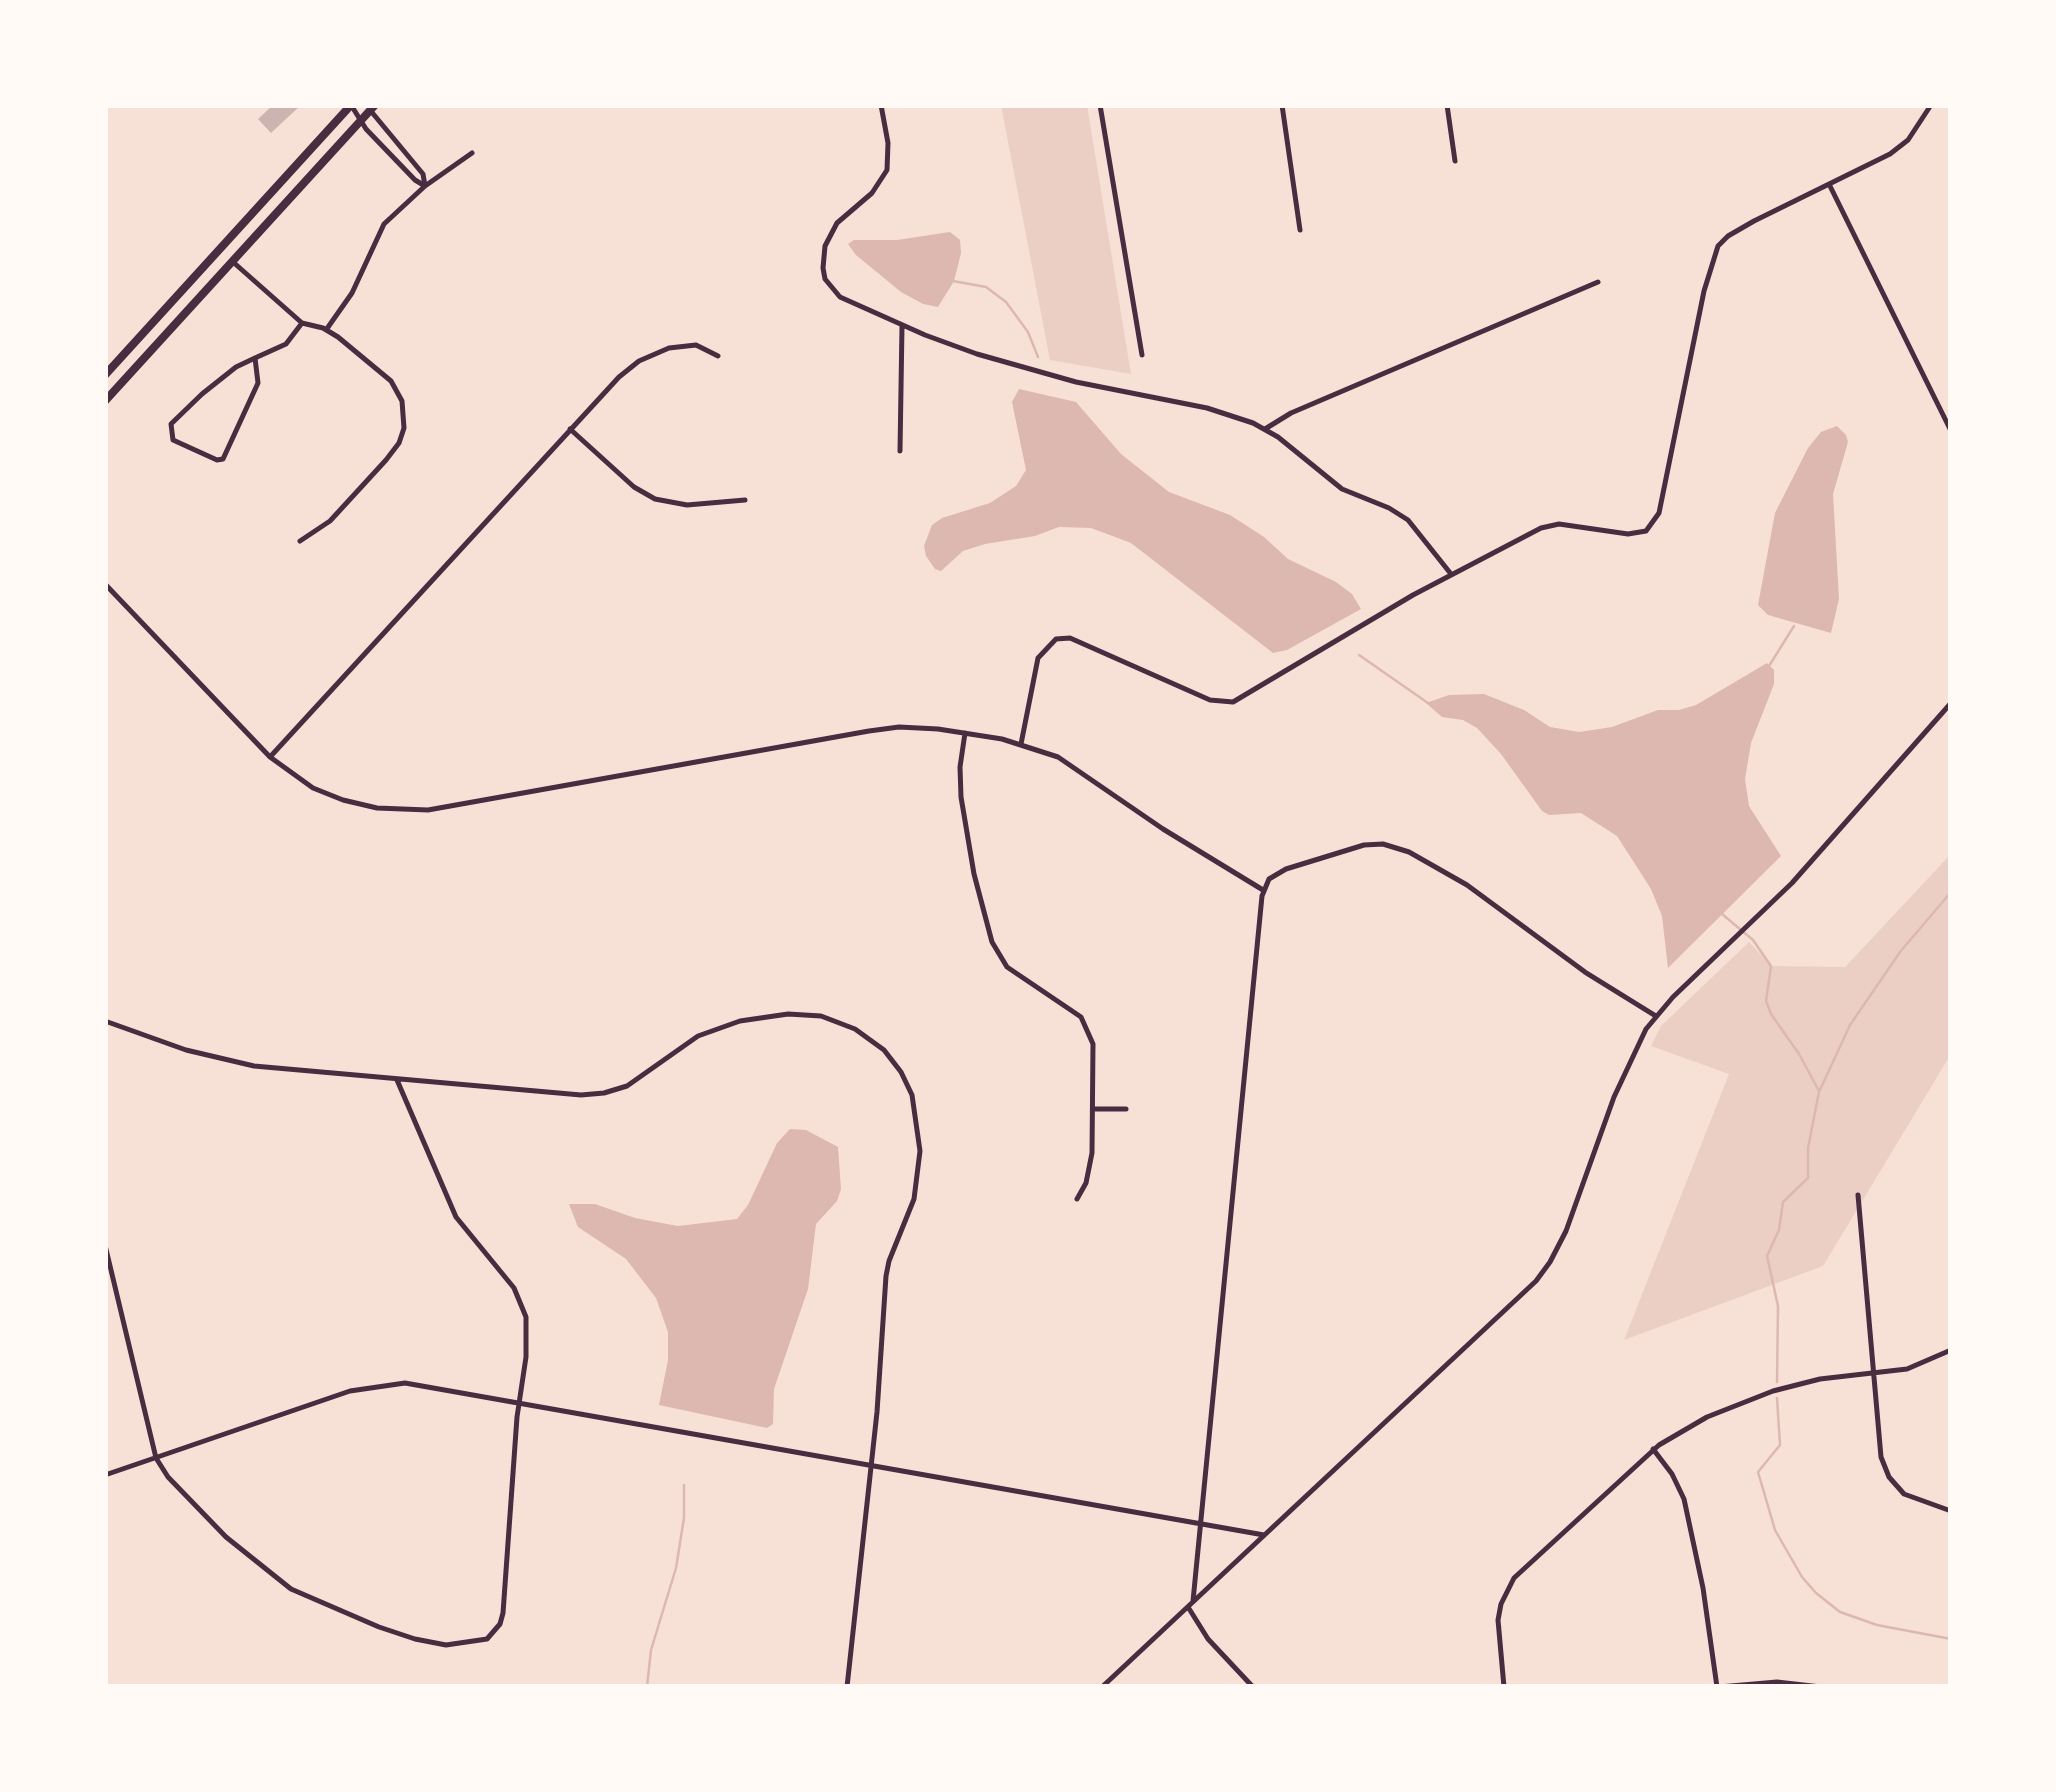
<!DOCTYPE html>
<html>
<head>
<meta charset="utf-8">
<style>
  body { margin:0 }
  #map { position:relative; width:2056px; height:1792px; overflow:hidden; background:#f7e1d7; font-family:Commissioner,sans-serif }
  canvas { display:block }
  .frame { position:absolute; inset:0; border:108px solid #fffaf5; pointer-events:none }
</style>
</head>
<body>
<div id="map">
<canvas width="2056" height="1792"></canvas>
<div class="frame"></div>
</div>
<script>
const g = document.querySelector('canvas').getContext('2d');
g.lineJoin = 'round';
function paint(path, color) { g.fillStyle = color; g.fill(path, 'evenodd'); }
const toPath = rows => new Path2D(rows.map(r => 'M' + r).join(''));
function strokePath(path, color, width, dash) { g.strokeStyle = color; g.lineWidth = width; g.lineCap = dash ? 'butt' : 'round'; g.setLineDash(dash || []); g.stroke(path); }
const green = toPath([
  [1001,105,1087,105,1131,374,1050,360],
  [1951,854,1951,1054,1823,1266,1624,1340,1729,1074,1651,1046,1661,1026,1749,942,1772,966,1845,967]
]);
const water = toPath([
  [950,232,960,240,961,253,954,281,938,307,923,304,901,292,856,255,848,244,854,240,897,240],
  [1019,389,1076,402,1121,454,1169,492,1230,515,1264,537,1288,559,1336,582,1352,594,1361,609,1287,650,1273,653,1131,543,1091,528,1059,527,1035,536,985,544,963,551,941,571,935,569,926,556,924,546,932,525,942,518,990,503,1016,486,1026,470,1012,402],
  [1837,426,1846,435,1848,442,1833,494,1839,599,1831,633,1768,615,1758,605,1775,513,1808,448,1821,432],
  [1767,663,1774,670,1774,684,1751,743,1745,779,1749,806,1781,856,1668,968,1662,916,1651,889,1617,836,1581,813,1549,815,1542,811,1501,754,1477,728,1463,720,1442,717,1426,703,1449,695,1484,694,1524,710,1550,727,1579,732,1612,727,1658,710,1679,710,1696,705],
  [790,1129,806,1130,838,1147,841,1189,837,1201,816,1224,808,1289,774,1389,773,1424,767,1428,659,1405,668,1360,668,1332,656,1298,626,1259,578,1227,569,1204,595,1204,635,1218,678,1226,737,1219,748,1205,777,1143]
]);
const stream = toPath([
  [953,281,986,287,1006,302,1028,332,1038,357],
  [1359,655,1428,703],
  [1769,666,1794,626],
  [1722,914,1753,940,1771,966,1766,1001,1771,1014,1799,1054,1819,1091],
  [1777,1382,1778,1306,1767,1256,1779,1230,1783,1202,1808,1178,1808,1148,1819,1092,1850,1025,1900,952,1951,892],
  [1777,1398,1780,1445,1758,1472,1775,1530,1802,1577,1816,1593,1840,1612,1877,1625,1951,1639],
  [647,1687,651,1650,676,1568,684,1518,684,1485]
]);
const building = toPath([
  [273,105,301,105,271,133,258,119]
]);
const minor = toPath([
  [351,105,366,129,415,180,425,186],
  [881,105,888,143,887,170,872,193,837,223,825,246,823,268,825,279,840,297,925,335,977,354,1076,382,1207,408,1253,423,1278,437,1342,489,1389,508,1408,520,1451,574],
  [1100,105,1142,355],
  [1282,105,1300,230],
  [1447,105,1455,161],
  [370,110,423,174,425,186],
  [1829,184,1951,431],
  [233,262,302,323,323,328,338,337,391,381,402,401,404,428,399,443,386,460,330,521,300,541],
  [326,330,352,293,384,224,425,186,472,153],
  [255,358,258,383,223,459,217,460,173,440,171,424,202,394,236,367,255,358],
  [255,358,286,344,302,323],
  [570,429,634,487,655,499,687,505,745,500],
  [1265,429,1291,413,1598,282],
  [900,451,902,326],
  [105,584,270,757,313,788,343,800,377,808,428,810,869,731,899,727,938,729,1002,739,1058,757,1163,829,1263,890],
  [965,733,960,767,961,797,974,874,992,942,1007,967,1081,1017,1093,1044,1092,1153,1086,1183,1077,1199],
  [1021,744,1038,658,1056,639,1070,638,1210,700,1233,702,1413,595,1541,528,1559,524,1628,534,1646,531,1659,513,1704,291,1718,246,1728,236,1754,221,1890,154,1908,140,1931,105],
  [270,757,619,377,639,361,669,348,696,345,718,356],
  [105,1021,186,1050,254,1066,581,1095,604,1093,627,1086,698,1036,740,1021,788,1014,821,1016,855,1029,884,1050,901,1072,912,1095,920,1151,914,1199,889,1261,886,1276,877,1412,847,1687],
  [1093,1109,1126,1109],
  [1858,1195,1881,1457,1889,1477,1904,1494,1951,1511],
  [105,1245,156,1458,168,1477,226,1537,291,1589,379,1627,415,1639,446,1645,487,1639,500,1624,503,1613,517,1417,526,1357,526,1317,514,1288,456,1217,397,1080],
  [1653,1449,1672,1474,1684,1499,1703,1588,1717,1687],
  [105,1475,350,1391,405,1383,1264,1535],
  [1193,1601,1262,896,1269,879,1286,869,1364,845,1383,844,1409,852,1467,885,1585,972,1656,1016],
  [1188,1607,1208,1639,1253,1687],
  [1102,1687,1536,1281,1550,1262,1566,1231,1614,1097,1646,1029,1673,997,1792,883,1951,703],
  [1504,1687,1498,1620,1501,1604,1514,1578,1659,1445,1707,1417,1773,1391,1820,1379,1907,1369,1951,1350],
  [1719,1687,1777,1682,1821,1687]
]);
const primary = toPath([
  [105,375,351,105],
  [105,401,375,105]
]);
paint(green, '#ebcfc5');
paint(water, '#dcb8b0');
strokePath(stream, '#dcb8b0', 2.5);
paint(building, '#ccb4b1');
strokePath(minor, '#4a2c40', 5);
strokePath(primary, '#4a2c40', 8);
</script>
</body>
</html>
